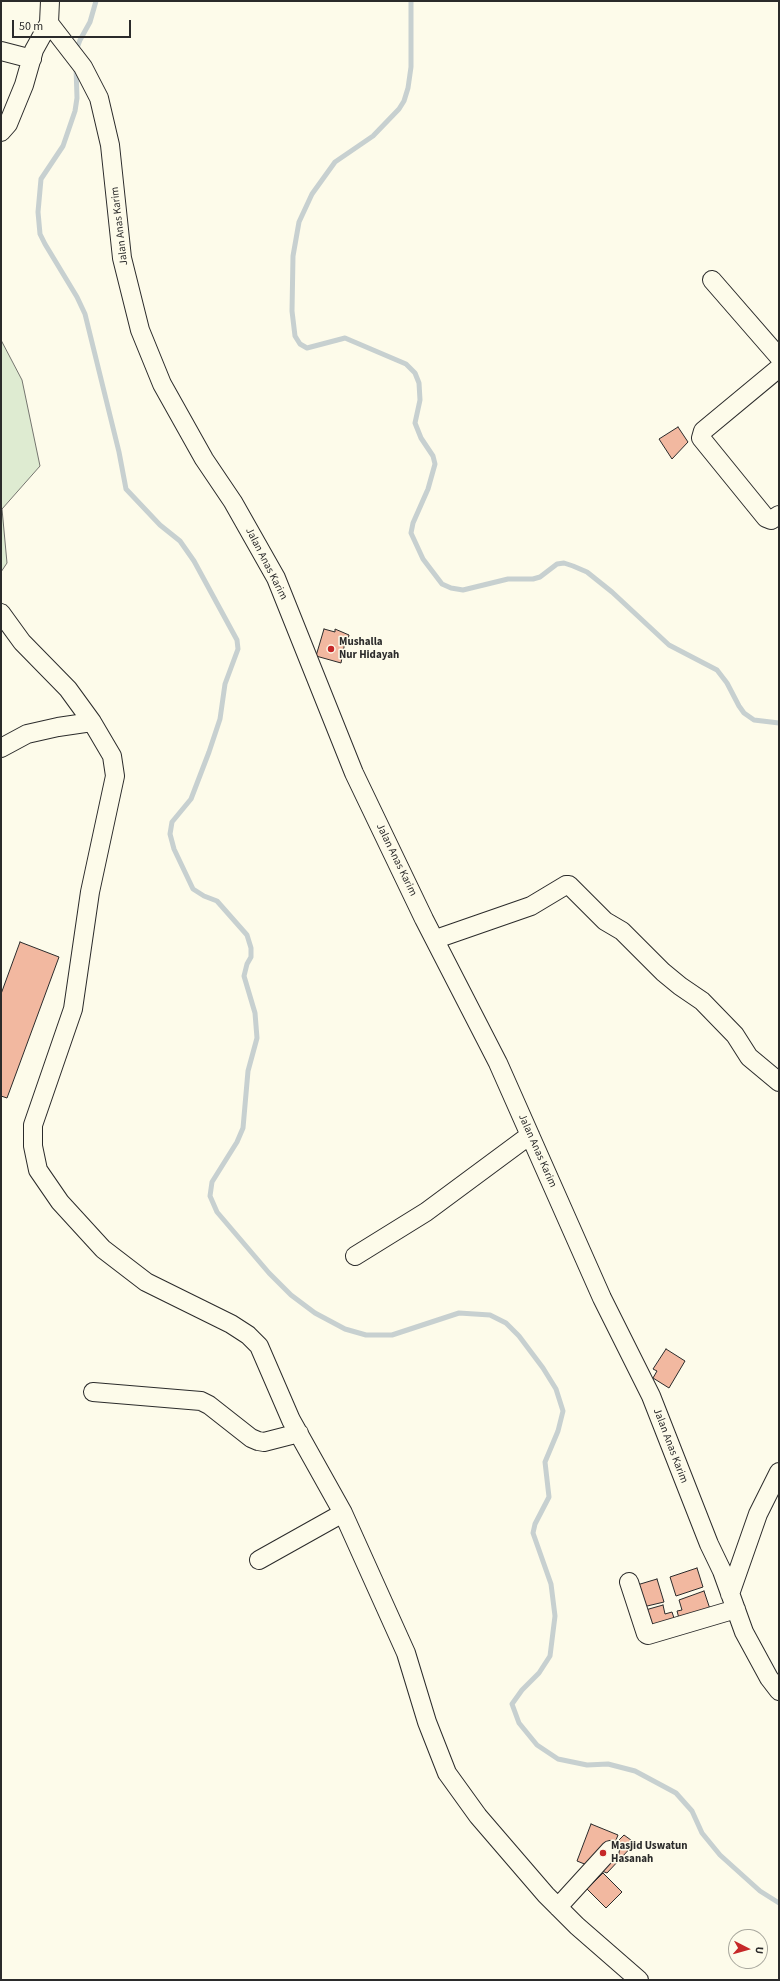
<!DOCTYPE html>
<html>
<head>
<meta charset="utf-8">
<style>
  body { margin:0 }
  #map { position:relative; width:780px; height:1981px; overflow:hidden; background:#fdfbea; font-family:"Source Sans 3",sans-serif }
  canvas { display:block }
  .frame { position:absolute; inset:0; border:2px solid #2b2b2b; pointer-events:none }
  .north { position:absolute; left:728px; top:1929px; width:40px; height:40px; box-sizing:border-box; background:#fdfbea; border:1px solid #a9a89e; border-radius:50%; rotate:96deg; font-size:11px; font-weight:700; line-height:16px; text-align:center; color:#2b2b2b }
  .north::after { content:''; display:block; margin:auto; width:14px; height:18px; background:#c62828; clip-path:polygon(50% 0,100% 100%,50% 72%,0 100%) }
  .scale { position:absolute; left:12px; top:20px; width:119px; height:18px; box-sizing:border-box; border:2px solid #2b2b2b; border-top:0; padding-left:5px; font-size:12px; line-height:14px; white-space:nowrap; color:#2b2b2b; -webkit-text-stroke:3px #fdfbea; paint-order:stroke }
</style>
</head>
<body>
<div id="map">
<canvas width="780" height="1981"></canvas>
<div class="frame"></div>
<div class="north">U</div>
<div class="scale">50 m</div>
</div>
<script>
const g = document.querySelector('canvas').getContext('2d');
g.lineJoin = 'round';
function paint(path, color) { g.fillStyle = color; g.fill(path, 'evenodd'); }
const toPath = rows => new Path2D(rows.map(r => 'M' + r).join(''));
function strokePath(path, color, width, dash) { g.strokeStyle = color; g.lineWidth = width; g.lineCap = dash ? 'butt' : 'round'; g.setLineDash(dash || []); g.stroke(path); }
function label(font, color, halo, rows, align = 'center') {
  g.font = font + ' "Source Sans 3",sans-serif'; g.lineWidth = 3; g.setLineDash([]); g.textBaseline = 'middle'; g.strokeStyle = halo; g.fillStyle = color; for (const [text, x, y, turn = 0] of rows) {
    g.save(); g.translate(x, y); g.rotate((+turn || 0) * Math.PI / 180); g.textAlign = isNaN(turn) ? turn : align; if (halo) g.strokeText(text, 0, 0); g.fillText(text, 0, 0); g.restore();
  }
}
const green = toPath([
  [1,340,22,380,40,466,2,509,7,563,1,572,1,340]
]);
const stream = toPath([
  [411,1,411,67,408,88,404,101,399,109,373,136,335,162,312,194,299,222,293,256,292,311,295,336,300,344,307,348,345,338,406,364,415,373,419,383,420,400,415,423,421,438,433,456,435,464,428,489,413,523,411,533,423,559,442,584,451,588,463,590,508,579,533,579,540,577,557,564,564,563,573,566,587,572,612,592,669,645,717,670,727,683,739,706,744,713,754,720,779,723],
  [76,51,80,40,90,22,96,1],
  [76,67,77,98,75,111,63,146,41,179,38,212,40,234,45,244,77,297,85,314,119,452,126,489,160,525,180,541,194,561,237,640,238,649,225,684,220,719,209,752,191,799,172,822,170,834,174,849,193,889,204,896,217,901,247,935,251,948,251,957,247,964,244,976,255,1013,257,1038,248,1071,243,1128,237,1142,212,1182,210,1196,217,1212,269,1273,291,1295,315,1313,345,1329,366,1335,392,1335,459,1313,490,1315,506,1323,519,1336,543,1368,556,1389,563,1411,558,1431,545,1462,549,1497,535,1524,533,1533,551,1584,555,1616,550,1656,539,1673,522,1690,512,1704,519,1723,537,1745,558,1759,587,1765,608,1764,635,1771,676,1793,692,1811,702,1833,720,1855,760,1891,779,1903]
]);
const building = toPath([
  [678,427,688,442,672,459,659,439,678,427],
  [324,629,335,632,335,629,349,635,347,643,345,642,341,663,316,656,324,629],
  [20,942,59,957,7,1098,1,1096,1,994,20,942],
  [666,1349,685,1361,669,1388,653,1378,657,1371,653,1369,666,1349],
  [697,1568,703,1587,676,1596,670,1577,697,1568],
  [657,1579,664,1602,643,1607,637,1585,657,1579],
  [704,1591,711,1612,680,1622,677,1611,682,1610,679,1600,704,1591],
  [663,1605,665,1614,672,1612,676,1624,641,1634,635,1613,663,1605],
  [591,1824,618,1835,614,1845,624,1835,635,1843,607,1873,577,1861,591,1824],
  [603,1873,622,1892,606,1908,587,1889,603,1873]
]);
const minor = toPath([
  [49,23,83,67,99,98,110,145,122,258,140,330,162,384,204,459,233,502,276,578,354,773,424,919,498,1063,602,1298,651,1396,709,1544,722,1571,744,1632,769,1678,779,1691],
  [1,51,32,59],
  [1,132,8,124,24,85,34,50,49,23,50,1],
  [712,280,779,357],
  [779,368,703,431,701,438,766,518,771,520,779,515],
  [1,613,22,642,68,689,92,722,112,756,115,776,90,892,73,1009,33,1125,33,1146,38,1170,60,1202,103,1249,146,1282,231,1324,248,1335,259,1346,291,1420,343,1513,406,1653,427,1722,447,1773,478,1816,546,1895,577,1926,639,1980],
  [1,748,27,734,58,727,92,722],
  [436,939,531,906,566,885,569,885,605,921,622,931,663,972,680,986,702,1001,735,1035,749,1057,779,1082],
  [355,1256,426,1212,530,1135],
  [93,1392,201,1401,209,1405,251,1438,258,1441,264,1442,299,1433],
  [259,1560,343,1513],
  [629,1582,646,1634,648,1635,736,1609],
  [730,1594,758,1514,779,1472],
  [558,1907,610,1850]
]);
const markers = [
  [331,649,4,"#c62828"],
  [603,1853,4,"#c62828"]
];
const streetNames = [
  ["Jalan Anas Karim",120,226,-97],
  ["Jalan Anas Karim",266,564,63],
  ["Jalan Anas Karim",396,860,64],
  ["Jalan Anas Karim",537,1151,66],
  ["Jalan Anas Karim",670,1446,69]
];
const poiNames = [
  ["Mushalla",339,643],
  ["Nur Hidayah",339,656],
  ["Masjid Uswatun",611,1847],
  ["Hasanah",611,1860]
];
paint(green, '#deebd1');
strokePath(green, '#74746e', 1);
strokePath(stream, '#c7d0d0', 5);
paint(building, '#f2b8a0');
strokePath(building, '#2b2b2b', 1);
strokePath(minor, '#2b2b2b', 20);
strokePath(minor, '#fdfbea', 18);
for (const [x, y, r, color] of markers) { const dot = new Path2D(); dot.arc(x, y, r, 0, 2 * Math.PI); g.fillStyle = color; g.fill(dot); strokePath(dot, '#fdfbea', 1.5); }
label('11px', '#2b2b2b', '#fdfbea', streetNames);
label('bold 11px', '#2b2b2b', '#fdfbea', poiNames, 'left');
</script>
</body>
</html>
